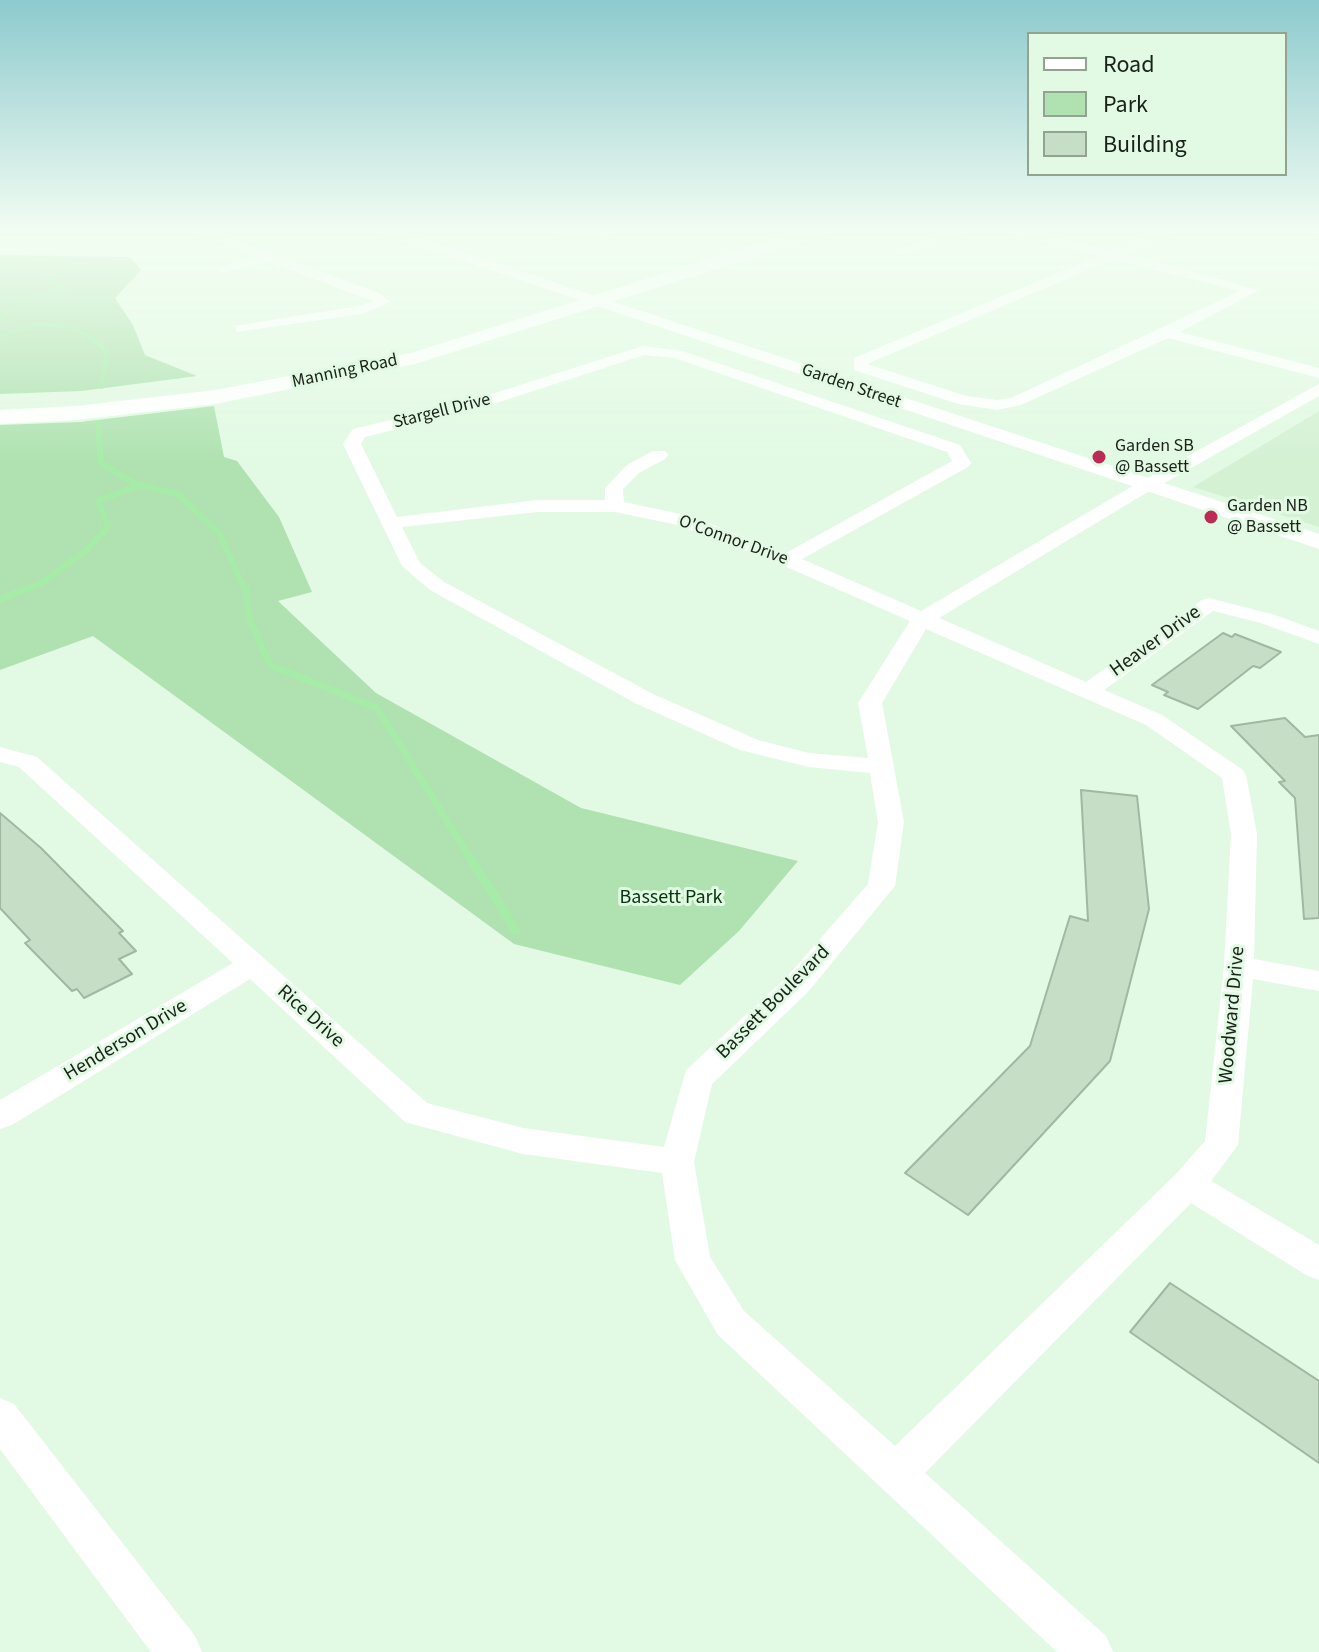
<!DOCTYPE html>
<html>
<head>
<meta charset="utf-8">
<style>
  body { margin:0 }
  #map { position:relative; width:1319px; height:1652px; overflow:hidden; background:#e2fae3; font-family:"Source Sans 3",sans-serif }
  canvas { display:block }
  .legend { position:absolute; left:1027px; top:32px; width:260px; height:144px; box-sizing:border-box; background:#e2fae3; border:2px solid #92a392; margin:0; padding:10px 14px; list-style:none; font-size:24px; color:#192119 }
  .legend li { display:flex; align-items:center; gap:16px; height:40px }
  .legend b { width:40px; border:2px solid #92a392 }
</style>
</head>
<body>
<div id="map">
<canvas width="1319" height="1652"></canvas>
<ul class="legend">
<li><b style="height:10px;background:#fff"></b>Road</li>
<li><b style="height:22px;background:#afe2b0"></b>Park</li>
<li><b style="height:22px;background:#c6ddc6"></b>Building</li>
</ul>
</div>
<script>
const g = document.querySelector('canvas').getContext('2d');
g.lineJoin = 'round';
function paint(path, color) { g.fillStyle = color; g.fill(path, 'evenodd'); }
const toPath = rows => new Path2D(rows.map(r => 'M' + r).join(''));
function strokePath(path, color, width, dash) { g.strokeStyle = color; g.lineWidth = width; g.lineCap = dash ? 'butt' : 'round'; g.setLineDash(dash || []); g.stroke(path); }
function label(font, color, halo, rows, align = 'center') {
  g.font = font + ' "Source Sans 3",sans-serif'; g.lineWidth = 6; g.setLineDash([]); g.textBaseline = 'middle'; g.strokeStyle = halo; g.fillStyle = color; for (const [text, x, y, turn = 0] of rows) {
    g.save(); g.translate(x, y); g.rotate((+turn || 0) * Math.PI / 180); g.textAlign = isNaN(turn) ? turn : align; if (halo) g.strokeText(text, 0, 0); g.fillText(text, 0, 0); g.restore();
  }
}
const built = toPath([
  [1319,411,1319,527,1193,487]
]);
const green = toPath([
  [0,255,130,257,141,270,115,298,133,325,145,355,197,376,82,391,0,394],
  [214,406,224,457,237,461,279,517,312,592,278,601,376,693,581,808,798,861,739,931,680,985,514,944,93,636,0,670,0,425,80,422]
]);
const streamFar3 = toPath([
  [0,264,38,260,86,264,63,269,48,280,67,289,38,295,11,310,0,321],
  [0,336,39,324,70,327,87,335,107,352,102,387]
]);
const streamFar2 = toPath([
  [98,423,101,463,132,482,179,495,219,533,246,592],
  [18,592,40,584,88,549,108,527,98,500,142,485]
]);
const streamFar1 = toPath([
  [246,590,249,618,270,665,377,708,470,858],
  [0,599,23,590]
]);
const stream = toPath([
  [469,856,516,931]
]);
const building = toPath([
  [1223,633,1232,637,1235,634,1281,652,1260,668,1253,666,1198,709,1164,695,1168,692,1152,685,1223,633],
  [1285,718,1305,737,1319,735,1319,918,1304,919,1295,798,1279,782,1285,781,1231,726,1285,718],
  [1081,790,1137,796,1149,909,1110,1061,968,1215,905,1173,1030,1046,1070,916,1088,921,1081,790],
  [0,813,41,848,123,931,119,933,136,951,119,959,132,974,84,998,77,989,72,991,25,943,30,940,0,908,0,813],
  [1170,1283,1319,1381,1319,1463,1130,1332,1170,1283]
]);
const minor = toPath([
  [192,231,210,231,379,293,390,302,362,314,236,332,236,326,241,325,359,306,373,301,270,262,219,273,219,267,258,257,192,231],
  [552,231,578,233,620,231,578,241,552,231],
  [949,231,968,231,900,255,890,252,949,231],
  [1004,231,1027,231,1111,251,1159,231,1176,231,1125,254,1259,290,1180,332,1319,368,1319,378,1168,338,1021,405,997,410,958,404,854,370,854,358,1099,256,1004,231],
  [1113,259,1240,291,1011,398,997,400,966,396,867,364,1113,259],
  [643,346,682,351,960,445,971,463,968,467,802,559,921,611,1124,491,1319,384,1319,396,1136,499,939,618,1086,682,1202,600,1209,598,1275,615,1319,631,1319,644,1261,623,1213,611,1104,690,1162,715,1243,770,1246,775,1257,834,1254,959,1319,971,1319,991,1253,979,1238,1145,1211,1181,1319,1245,1319,1280,1306,1275,1191,1203,925,1473,1106,1636,1113,1652,1057,1652,718,1335,675,1260,662,1173,523,1154,405,1122,250,979,12,1125,0,1129,0,1100,233,963,19,767,0,762,0,747,37,757,427,1103,523,1128,664,1147,686,1070,786,978,868,884,878,822,870,773,809,767,740,750,637,704,430,590,402,566,343,444,353,429,473,400,643,346],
  [644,355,675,358,947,452,952,461,786,553,690,516,624,502,623,489,639,473,665,459,668,455,665,451,653,451,627,465,605,488,605,500,537,500,397,517,361,444,365,437,484,407,644,355],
  [537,512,615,512,678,525,780,564,910,621,858,703,868,758,809,753,758,740,653,694,444,582,420,563,402,527,537,512],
  [926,629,1146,725,1222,778,1231,834,1224,966,1205,1141,1176,1174,895,1446,744,1311,710,1257,694,1162,712,1084,808,992,895,886,904,822,882,703,926,629],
  [0,1398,14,1404,195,1636,202,1652,151,1652,0,1449,0,1398]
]);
const tertiary = toPath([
  [375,231,398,231,1319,534,1319,549,375,231]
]);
const secondary = toPath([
  [799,231,825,231,823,235,415,364,215,404,77,420,0,424,0,410,77,406,215,390,411,353,799,231]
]);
const markers = [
  [1099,457,8,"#bb2b53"],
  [1211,517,8,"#bb2b53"]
];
const farStreetnames = [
  ["Manning Road",345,372,-12],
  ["Garden Street",851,387,19],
  ["Stargell Drive",442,412,-14],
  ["O'Connor Drive",733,541,20]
];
const farPoinames = [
  ["Garden SB",1115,447],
  ["@ Bassett",1115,468],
  ["Garden NB",1227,507],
  ["@ Bassett",1227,528]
];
const streetNames = [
  ["Heaver Drive",1156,642,-36],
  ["Bassett Boulevard",774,1003,-45],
  ["Woodward Drive",1233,1015,-85],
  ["Rice Drive",310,1017,42],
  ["Henderson Drive",126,1041,-31]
];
const parkNames = [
  ["Bassett Park",671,899]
];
paint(built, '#d4f1d4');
paint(green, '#afe2b0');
strokePath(streamFar3, '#a6eca8', 4);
strokePath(streamFar2, '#a6eca8', 6);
strokePath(streamFar1, '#a6eca8', 7);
strokePath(stream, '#a6eca8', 9);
paint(building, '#c6ddc6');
strokePath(building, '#a1b7a1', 2);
paint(minor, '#fff');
paint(tertiary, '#fff');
paint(secondary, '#fff');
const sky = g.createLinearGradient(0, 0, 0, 463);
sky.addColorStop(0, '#8dcace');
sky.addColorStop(0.5, '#f2fdf2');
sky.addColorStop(1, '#f2fdf200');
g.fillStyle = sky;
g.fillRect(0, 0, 1319, 463);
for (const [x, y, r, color] of markers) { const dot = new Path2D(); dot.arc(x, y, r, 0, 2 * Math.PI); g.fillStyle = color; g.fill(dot); strokePath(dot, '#e2fae3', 3); }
label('18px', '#192119', '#e2fae3', farStreetnames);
label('18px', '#192119', '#e2fae3', farPoinames, 'left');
label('20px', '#192119', '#e2fae3', streetNames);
label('20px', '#02360b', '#e2fae3', parkNames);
</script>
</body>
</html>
